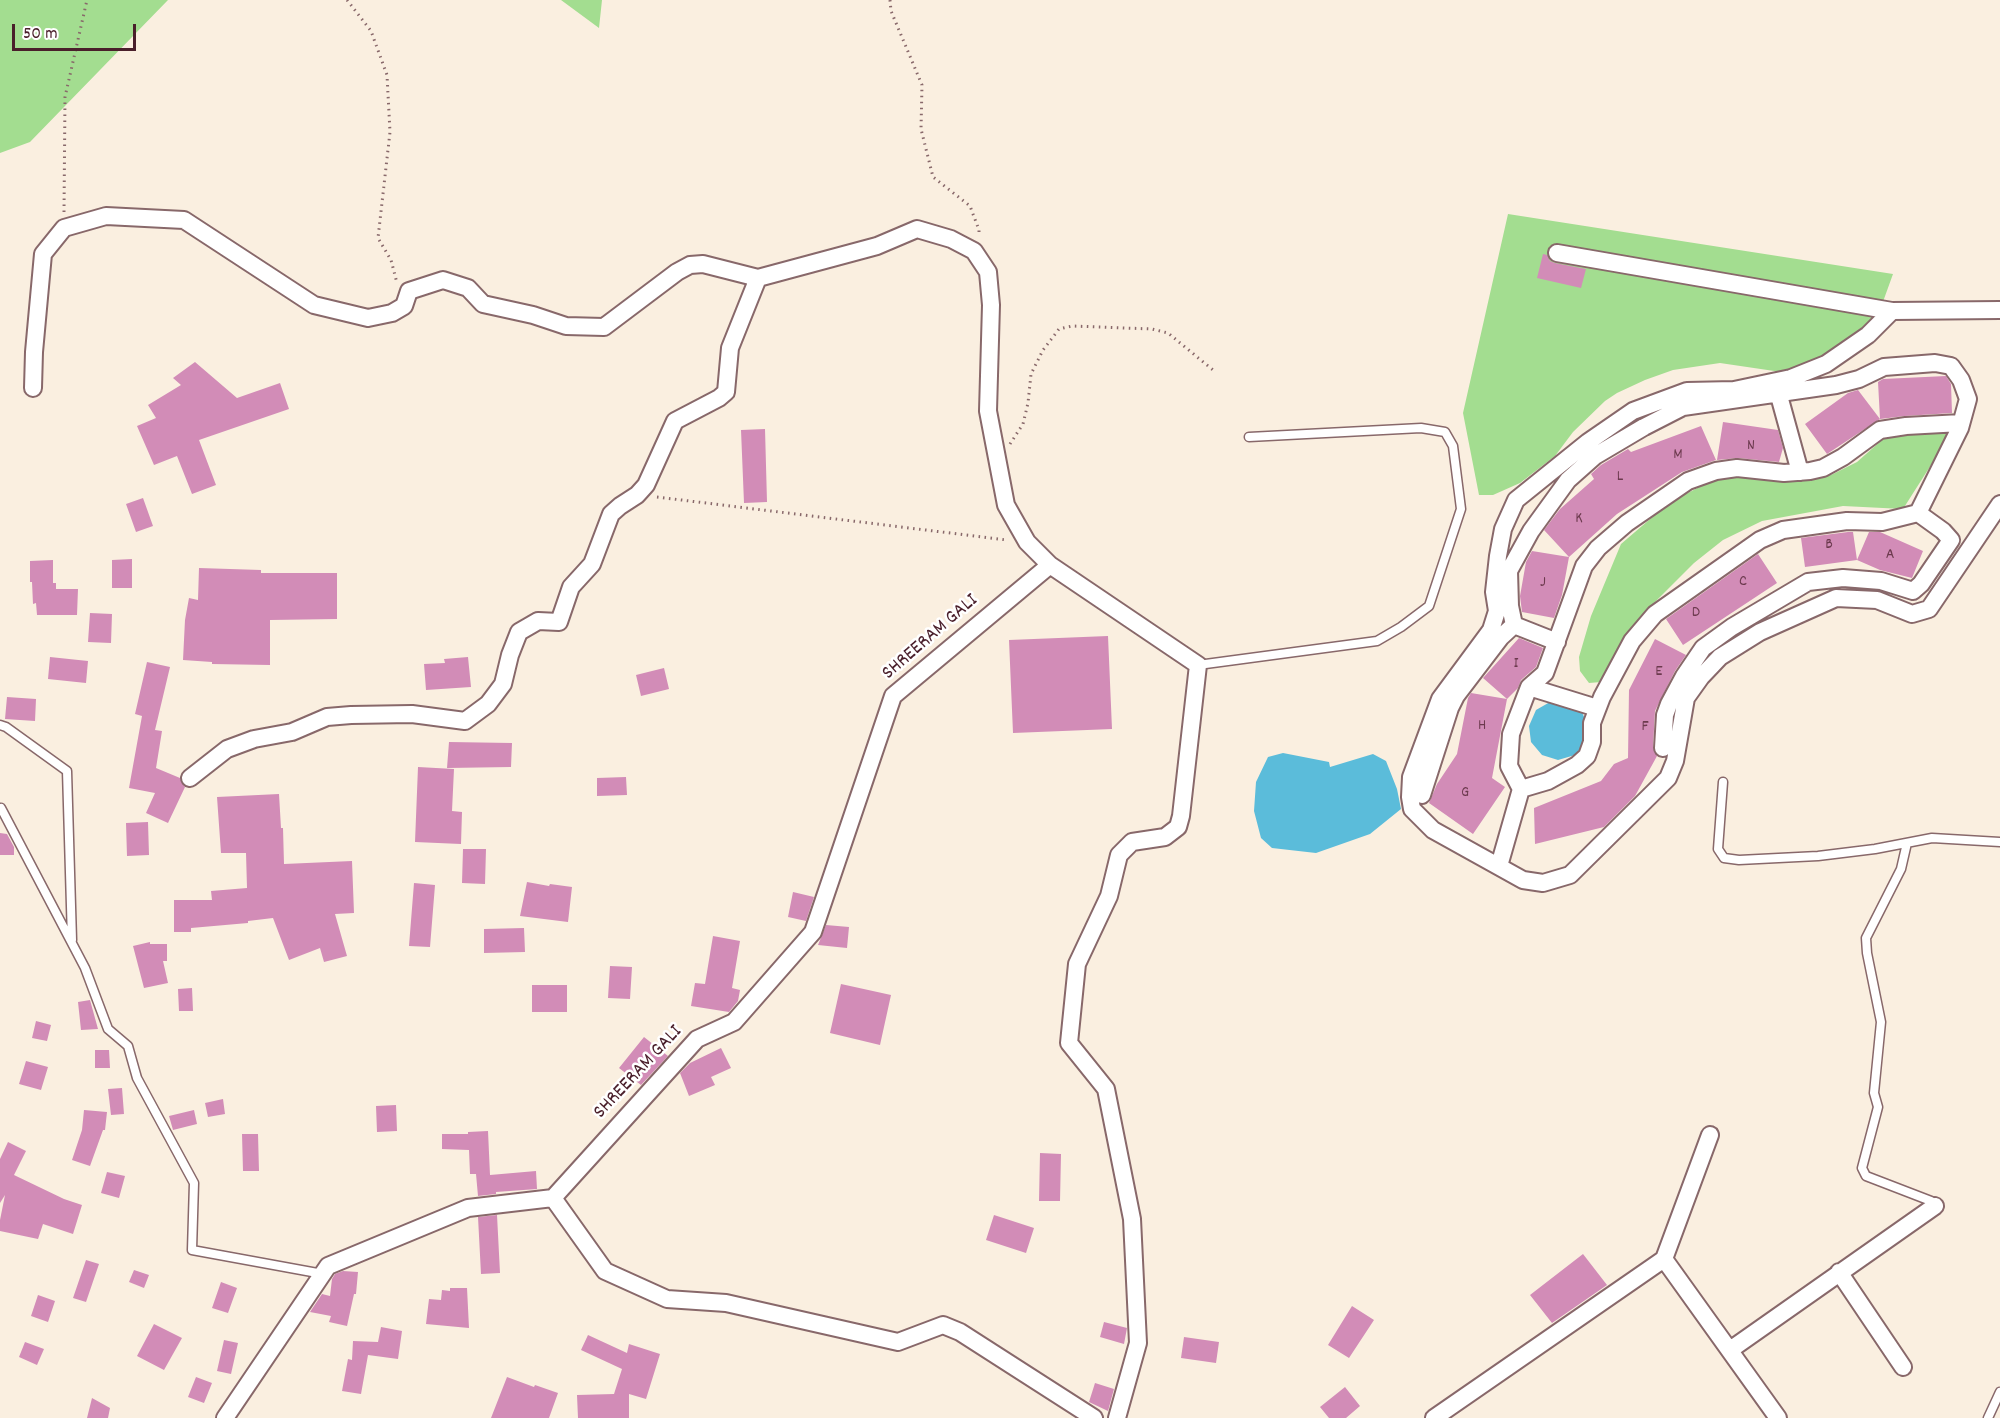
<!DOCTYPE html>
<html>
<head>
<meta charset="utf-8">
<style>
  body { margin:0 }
  #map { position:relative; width:2000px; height:1418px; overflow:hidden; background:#faefe0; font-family:Dekko,sans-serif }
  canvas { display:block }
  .scale { position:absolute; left:12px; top:24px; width:124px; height:27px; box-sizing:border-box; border:3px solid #4a1f2b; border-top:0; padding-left:8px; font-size:18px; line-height:21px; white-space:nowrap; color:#4a1f2b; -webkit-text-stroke:4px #fff; paint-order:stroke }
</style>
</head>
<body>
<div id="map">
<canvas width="2000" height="1418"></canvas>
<div class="scale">50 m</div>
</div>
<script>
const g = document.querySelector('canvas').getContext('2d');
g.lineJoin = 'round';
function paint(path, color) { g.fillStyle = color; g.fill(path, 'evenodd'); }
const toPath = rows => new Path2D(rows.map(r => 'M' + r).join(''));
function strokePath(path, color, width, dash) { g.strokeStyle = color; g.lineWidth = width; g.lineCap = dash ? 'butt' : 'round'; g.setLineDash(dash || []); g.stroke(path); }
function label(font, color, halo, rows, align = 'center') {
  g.font = font + ' Dekko,sans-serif'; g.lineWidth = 5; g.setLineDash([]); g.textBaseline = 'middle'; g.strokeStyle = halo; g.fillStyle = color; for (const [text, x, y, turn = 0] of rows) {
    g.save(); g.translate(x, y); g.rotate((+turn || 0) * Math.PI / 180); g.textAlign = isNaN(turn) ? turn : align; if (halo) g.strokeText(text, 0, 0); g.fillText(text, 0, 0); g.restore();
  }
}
const green = toPath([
  [0,0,168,0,30,142,0,153],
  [561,0,602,0,599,28],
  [1508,214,1893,274,1880,310,1838,354,1810,367,1781,372,1720,363,1673,370,1645,380,1617,393,1605,401,1573,432,1555,456,1520,483,1493,495,1479,495,1463,413],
  [1891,432,1952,432,1903,509,1843,506,1762,521,1723,540,1694,563,1640,617,1624,638,1601,682,1589,683,1580,671,1579,657,1591,616,1621,544,1670,502,1729,472,1783,481,1831,475,1857,462]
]);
const water = toPath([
  [1550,702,1581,710,1588,726,1585,742,1575,755,1558,760,1542,755,1531,742,1529,726,1536,710],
  [1283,753,1329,762,1330,767,1373,754,1386,761,1397,789,1401,809,1370,834,1316,853,1272,848,1261,838,1254,811,1256,782,1268,757]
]);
const building = toPath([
  [1543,254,1547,255,1550,261,1555,263,1586,269,1581,288,1537,278],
  [195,362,237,398,280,383,289,409,199,440,216,485,192,494,177,456,154,465,137,426,156,418,148,405,181,385,173,378],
  [1946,376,1951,384,1952,413,1905,416,1880,419,1878,382,1883,379],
  [1858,390,1880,419,1827,454,1805,424,1848,393],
  [1723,422,1778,430,1783,448,1779,462,1738,458,1717,460],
  [1701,426,1716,460,1682,472,1617,514,1569,557,1544,530,1560,509,1594,479,1591,474,1601,465,1628,449,1631,452],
  [765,429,767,502,744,503,741,430],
  [143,498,153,526,136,532,126,504],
  [1848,532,1853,532,1857,560,1805,567,1801,538],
  [1869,532,1880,532,1923,551,1912,578,1880,570,1857,560],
  [1532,551,1569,557,1562,595,1554,618,1522,612,1520,596,1526,562],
  [1758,554,1777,583,1683,645,1666,619],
  [132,559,132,588,112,588,112,560],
  [53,560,53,583,56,583,56,589,78,589,77,615,37,615,36,603,33,604,32,582,30,582,30,561],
  [199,568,261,570,261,573,337,573,337,619,270,620,270,665,212,664,212,662,183,660,185,620,189,598,198,600],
  [90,613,112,614,111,643,88,642],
  [1108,636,1112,729,1013,733,1009,640],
  [1519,638,1543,648,1536,667,1521,680,1518,688,1507,699,1483,678],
  [1655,639,1686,655,1675,671,1655,711,1653,747,1657,756,1635,796,1604,827,1535,844,1534,808,1601,781,1614,764,1628,758,1629,690],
  [50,657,88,661,86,683,48,679],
  [468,657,471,687,426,690,424,664,445,663,444,659],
  [147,662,170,667,155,730,162,731,156,768,180,778,185,787,168,823,146,813,155,793,129,788,142,716,135,714],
  [664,668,669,689,641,696,636,675],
  [1471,693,1507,699,1492,778,1505,787,1473,834,1429,803,1437,784,1457,754,1468,698],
  [7,697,36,699,35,721,5,719],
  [449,742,512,743,511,767,447,768],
  [418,767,454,769,452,811,462,812,461,844,415,842],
  [626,777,627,795,597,796,597,778],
  [279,794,281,828,283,828,284,864,352,861,354,913,335,914,347,956,324,962,320,948,289,960,273,918,248,921,248,923,191,928,191,932,174,932,174,900,212,900,211,891,247,888,246,853,221,853,217,797],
  [148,822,149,855,127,856,126,823],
  [0,833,7,834,14,847,14,855,0,855],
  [463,849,486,849,485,884,462,883],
  [527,882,549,886,550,884,572,887,568,922,520,916],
  [414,883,435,885,430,947,409,946],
  [793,892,814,897,806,921,788,917],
  [826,925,849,927,847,948,818,945],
  [524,928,525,952,484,953,484,929],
  [713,936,740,941,732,988,740,990,738,1001,729,1012,691,1006,695,983,705,984],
  [150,942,150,944,167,944,167,961,163,961,168,983,144,988,133,946],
  [610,966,632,967,630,999,608,998],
  [841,984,891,995,880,1045,830,1033],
  [532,985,567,985,567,1012,532,1012],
  [192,988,193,1011,179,1011,178,989],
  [90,1000,98,1029,81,1030,78,1002],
  [36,1021,51,1025,47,1041,32,1038],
  [644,1037,668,1056,641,1085,619,1068],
  [721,1048,731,1068,711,1077,715,1085,689,1096,680,1073,690,1063],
  [95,1050,109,1050,110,1068,95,1068],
  [26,1061,48,1067,41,1090,19,1084],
  [122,1088,124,1114,111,1115,108,1089],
  [223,1099,225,1114,208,1117,205,1103],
  [396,1105,397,1131,377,1132,376,1106],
  [84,1110,107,1112,105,1130,103,1130,90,1166,72,1160,82,1130],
  [194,1110,197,1124,173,1130,169,1116],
  [488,1131,490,1175,536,1171,537,1189,496,1192,496,1194,478,1196,476,1174,470,1174,469,1150,442,1149,442,1134,468,1134,468,1132],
  [242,1134,258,1134,259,1171,243,1171],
  [8,1142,26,1151,14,1175,64,1199,82,1205,73,1234,43,1224,38,1239,0,1231,0,1220,5,1195,0,1203,0,1159],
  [1040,1153,1061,1154,1060,1201,1039,1201],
  [107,1172,125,1176,119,1198,101,1193],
  [497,1215,500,1273,481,1274,478,1217],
  [994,1215,1034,1228,1026,1253,986,1240],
  [1583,1254,1607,1285,1552,1323,1530,1295],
  [86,1260,99,1264,86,1302,73,1298],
  [134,1270,149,1275,144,1288,129,1282],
  [343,1271,358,1272,356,1294,354,1294,347,1326,329,1322,331,1316,310,1312,322,1294,330,1296,332,1279,335,1274],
  [221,1282,237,1288,228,1313,212,1308],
  [450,1288,467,1288,469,1328,426,1324,429,1299,441,1300,442,1290,450,1291],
  [38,1295,55,1301,48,1322,31,1316],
  [1352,1306,1374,1320,1349,1358,1328,1345],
  [1104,1322,1127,1328,1124,1344,1100,1337],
  [154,1324,182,1338,164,1370,137,1356],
  [381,1327,402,1331,398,1359,368,1355,361,1394,342,1391,348,1359,352,1360,353,1341,378,1342],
  [588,1335,627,1353,629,1344,660,1354,646,1399,629,1394,629,1418,578,1418,577,1395,614,1394,622,1369,581,1350],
  [1184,1337,1219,1342,1216,1363,1181,1358],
  [224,1340,238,1343,231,1374,217,1371],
  [25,1342,44,1349,37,1365,19,1357],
  [196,1377,212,1383,204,1403,188,1397],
  [507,1377,534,1387,535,1385,558,1393,549,1418,491,1418],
  [1095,1383,1114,1389,1108,1411,1089,1402],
  [1345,1387,1360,1406,1346,1418,1329,1418,1320,1407],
  [92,1398,110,1408,108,1418,87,1418]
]);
const path = toPath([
  [347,0,371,31,387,75,390,132,378,238,391,260,397,283],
  [890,0,891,11,922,85,921,129,933,177,970,206,979,230,979,236],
  [64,212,65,97,87,0],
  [1010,444,1023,424,1028,403,1031,374,1043,350,1059,329,1072,326,1152,329,1168,333,1213,370],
  [657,497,1007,540]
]);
const service = toPath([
  [1198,665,1377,641,1401,627,1429,606,1461,509,1453,446,1445,432,1421,428,1249,437],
  [0,725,6,727,67,771,72,940],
  [1723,782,1718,849,1724,858,1739,860,1818,856,1875,849,1932,838,2000,842],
  [1,808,85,968,108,1029,128,1046,137,1078,194,1183,192,1250,323,1274],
  [1907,843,1901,869,1866,938,1867,953,1881,1022,1874,1093,1878,1107,1862,1168,1866,1176,1931,1201,1935,1206],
  [1988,1418,2000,1392]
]);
const minor = toPath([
  [1557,253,1892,311,2000,310],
  [1892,311,1868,335,1826,364,1791,378,1734,390,1687,391,1633,411,1588,442,1516,500,1503,529,1498,556,1494,592,1497,611,1491,630,1440,699,1411,777,1410,797,1412,809,1433,830,1523,880,1543,883,1570,875,1668,778,1675,761,1686,698,1701,677,1720,657,1760,632,1836,598,1877,600,1912,614,1929,609,2000,504],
  [33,388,34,352,43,254,64,228,106,216,184,220,314,305,368,318,392,313,404,306,409,291,443,280,468,288,483,304,533,315,566,326,604,327,677,272,690,265,703,264,758,278],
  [1778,392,1800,472],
  [1514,625,1510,606,1509,571,1531,531,1568,480,1595,456,1644,427,1683,407,1836,385,1859,379,1884,367,1935,363,1951,366,1961,380,1968,399,1960,428,1918,513,1943,531,1951,540,1921,584,1913,591,1881,581,1843,578,1808,582,1732,627,1703,648,1684,676,1669,704,1665,715,1663,748],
  [1529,687,1597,708],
  [190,778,227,749,254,739,292,732,327,717,351,715,412,714,465,721,488,704,503,684,510,655,519,632,538,621,559,622,571,587,592,564,611,514,620,506,637,495,646,485,675,421,719,398,726,392,730,348,758,278,877,246,917,229,951,239,974,251,988,272,991,305,988,411,1006,505,1027,542,1050,565,1198,665,1181,816,1178,827,1165,837,1132,842,1119,855,1109,896,1077,964,1069,1043,1106,1089,1132,1219,1138,1343,1117,1418],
  [1521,789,1548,781,1577,765,1587,756,1592,742,1592,723,1602,697,1632,641,1655,614,1760,540,1783,530,1847,521,1882,522,1918,513],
  [1422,795,1450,708,1456,696,1501,637,1514,625,1557,642],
  [1499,866,1521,789,1509,766,1511,734,1529,687,1545,673,1584,566,1598,548,1627,523,1688,481,1716,471,1737,468,1784,473,1810,471,1823,468,1843,457,1880,430,1906,426,1961,423],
  [553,1198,605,1271,667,1299,726,1303,898,1342,943,1325,960,1332,1094,1418],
  [1664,1259,1710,1135],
  [1839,1272,1903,1367],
  [1730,1350,1935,1206],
  [225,1418,328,1266,468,1208,553,1198,697,1039,734,1022,813,932,893,696,1050,565],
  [1434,1418,1664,1259,1778,1418]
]);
const numberNames = [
  ["N",1751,447],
  ["M",1678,456],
  ["L",1620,478],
  ["K",1579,520],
  ["B",1829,546],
  ["A",1890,556],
  ["C",1743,583],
  ["J",1543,584],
  ["D",1696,614],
  ["I",1516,665],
  ["E",1659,673],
  ["H",1482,727],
  ["F",1645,728],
  ["G",1465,794]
];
const streetNames = [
  ["SHREERAM GALI",931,638,-41],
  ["SHREERAM GALI",639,1073,-47]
];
paint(green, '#a3dd90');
paint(water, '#5bbcda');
paint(building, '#d28cb7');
strokePath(service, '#88686a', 11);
strokePath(minor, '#88686a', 20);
strokePath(path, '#88686a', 3, [1.5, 4.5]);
strokePath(service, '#fff', 8);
strokePath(minor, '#fff', 16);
label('16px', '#6c3a4e', null, numberNames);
label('20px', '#4a1f2b', '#fff', streetNames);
</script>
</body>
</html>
